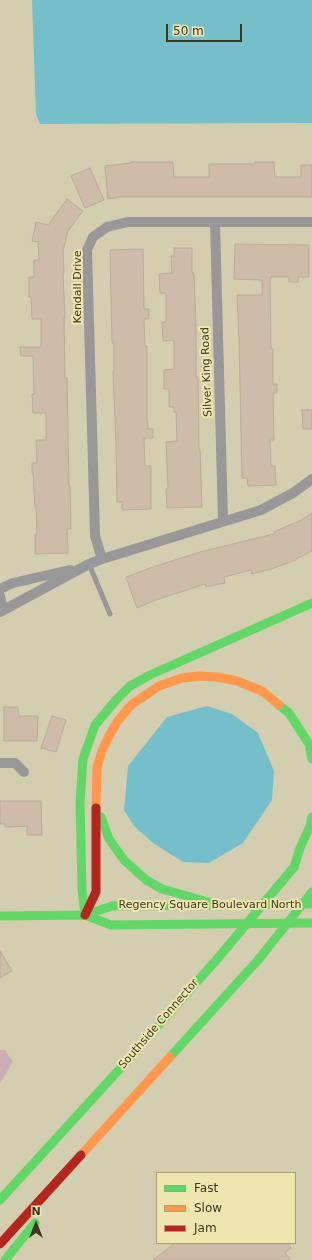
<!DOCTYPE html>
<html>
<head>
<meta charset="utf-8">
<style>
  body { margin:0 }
  #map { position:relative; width:312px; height:1260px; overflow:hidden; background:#d4ceb1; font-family:"DejaVu Sans",sans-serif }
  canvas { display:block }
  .legend { position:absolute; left:156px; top:1172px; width:140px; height:72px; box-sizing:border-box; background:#efe5af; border:1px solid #a7a077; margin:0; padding:5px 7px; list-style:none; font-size:12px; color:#3c3823 }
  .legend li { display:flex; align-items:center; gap:8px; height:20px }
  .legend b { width:20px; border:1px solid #a7a077 }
  .north { position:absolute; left:16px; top:1204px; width:40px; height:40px; -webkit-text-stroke:3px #efe5af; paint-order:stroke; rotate:0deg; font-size:11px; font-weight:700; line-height:16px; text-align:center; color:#3c3823 }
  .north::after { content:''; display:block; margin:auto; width:14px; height:18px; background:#3c3823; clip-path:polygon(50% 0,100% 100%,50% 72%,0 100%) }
  .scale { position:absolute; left:166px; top:24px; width:76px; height:18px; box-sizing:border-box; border:2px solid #3c3823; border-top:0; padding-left:5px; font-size:12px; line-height:14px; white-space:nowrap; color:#3c3823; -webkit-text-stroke:3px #efe5af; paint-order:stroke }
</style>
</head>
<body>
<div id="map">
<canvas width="312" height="1260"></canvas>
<ul class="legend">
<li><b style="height:5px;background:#63d668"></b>Fast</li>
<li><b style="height:5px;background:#ff974d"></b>Slow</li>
<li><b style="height:5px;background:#b3261e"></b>Jam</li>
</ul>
<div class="north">N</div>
<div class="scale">50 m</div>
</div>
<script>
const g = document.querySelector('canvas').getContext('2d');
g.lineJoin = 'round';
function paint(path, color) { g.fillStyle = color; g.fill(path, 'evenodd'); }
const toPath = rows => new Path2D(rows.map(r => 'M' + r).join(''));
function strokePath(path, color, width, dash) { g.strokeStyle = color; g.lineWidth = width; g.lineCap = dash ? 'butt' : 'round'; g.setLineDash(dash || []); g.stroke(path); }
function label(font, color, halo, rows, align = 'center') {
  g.font = font + ' "DejaVu Sans",sans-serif'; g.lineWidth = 4; g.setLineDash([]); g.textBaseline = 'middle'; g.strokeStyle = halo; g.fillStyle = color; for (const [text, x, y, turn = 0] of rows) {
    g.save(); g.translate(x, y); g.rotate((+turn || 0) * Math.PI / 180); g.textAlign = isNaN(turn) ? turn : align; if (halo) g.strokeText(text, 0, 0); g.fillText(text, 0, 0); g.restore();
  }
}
const green = toPath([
  [0,1050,5,1050,13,1062,0,1083]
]);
const water = toPath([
  [32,0,312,0,312,123,40,124,36,114],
  [207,706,232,714,258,733,274,771,272,800,243,843,209,863,183,862,153,843,134,826,124,810,128,766,167,717]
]);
const building = toPath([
  [131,162,173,162,174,177,209,177,209,164,255,164,255,162,274,162,275,177,301,177,301,165,312,165,312,197,120,197,108,199,105,166,131,163,131,162],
  [90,168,104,200,85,208,71,176,90,168],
  [67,199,83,211,68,231,63,251,64,273,63,273,65,318,64,318,65,378,67,378,69,486,70,486,71,529,67,529,68,553,35,554,35,534,37,534,36,507,35,507,33,473,32,473,32,463,37,463,36,440,46,440,46,413,33,413,32,394,34,394,33,356,21,356,20,347,41,347,41,319,32,319,31,297,29,297,29,277,34,277,34,260,39,260,38,242,32,241,36,222,48,225,67,199],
  [235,244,309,245,309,277,298,277,298,282,289,282,289,277,271,277,270,282,271,349,273,349,273,384,277,384,277,393,273,393,274,440,270,440,271,466,275,466,276,485,248,486,247,478,242,478,239,339,237,295,262,295,262,280,234,279,235,244],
  [174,248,192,248,192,273,194,273,196,328,196,377,198,377,199,449,200,449,202,507,167,508,166,489,168,489,166,442,177,441,176,412,174,412,174,407,169,407,169,389,164,389,164,370,174,369,174,340,163,341,162,322,166,322,166,293,160,293,159,274,172,273,171,256,174,256,174,248],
  [143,249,144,309,149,309,149,319,144,319,145,346,147,346,147,418,148,429,153,429,153,438,144,438,145,466,151,466,151,509,122,510,122,502,117,502,116,443,113,371,114,371,114,343,112,343,110,250,143,249],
  [302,410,312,410,312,429,303,429,302,410],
  [312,513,312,551,296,559,296,560,271,569,252,574,251,570,224,577,225,583,206,587,205,584,156,600,137,608,126,577,150,568,200,552,274,534,274,532,301,520,312,513],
  [4,707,18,707,19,716,38,716,37,741,4,741,4,707],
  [52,716,66,720,56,752,41,748,52,716],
  [0,801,41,801,42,835,27,835,27,826,5,827,5,824,0,824,0,801],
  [0,951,12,971,0,978,0,951],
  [175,1243,287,1243,291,1248,285,1253,291,1260,153,1260,175,1243]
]);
const lane = toPath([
  [89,564,110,614]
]);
const street = toPath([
  [215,222,223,521],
  [102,559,95,536,87,250,93,237,107,227,128,222,312,222],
  [0,589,13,583,70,570],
  [0,596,3,610],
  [0,612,89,564,102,559,261,510,293,493,312,479],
  [0,763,15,763,24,772]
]);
const fast = toPath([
  [279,705,289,713,309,744,312,759],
  [101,817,109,839,124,860,146,880,162,889,219,905],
  [294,867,300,848,310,826,312,817],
  [85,915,82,889,80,802,83,759,95,725,116,700,130,686,150,675,312,603],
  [85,915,111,925,312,923],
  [0,916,85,915,112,906,311,904],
  [170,1057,259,959],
  [0,1200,127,1061,218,958],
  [5,1260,35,1223]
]);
const slow = toPath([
  [96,808,97,767,102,751,109,736,117,722,131,705,159,686,182,678,199,676,217,677,237,681,262,691,279,705],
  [81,1155,170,1057]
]);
const jam = toPath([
  [85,915,96,892,96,808],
  [0,1244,81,1155]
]);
const fastBridge = toPath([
  [218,958,294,867],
  [259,959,312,892]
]);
const streetNames = [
  ["Kendall Drive",78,287,-90],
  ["Silver King Road",207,372,-92],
  ["Regency Square Boulevard North",210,905],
  ["Southside Connector",159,1024,-49]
];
paint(green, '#cdaeb4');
paint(water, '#74bfca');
paint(building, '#cebca9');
strokePath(building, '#b6aa99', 1);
strokePath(lane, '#989898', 5);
strokePath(street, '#989898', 10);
strokePath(fast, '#63d668', 9);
strokePath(slow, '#ff974d', 9);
strokePath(jam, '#b3261e', 9);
strokePath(fastBridge, '#63d668', 9);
label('11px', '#3c3823', '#efe5af', streetNames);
</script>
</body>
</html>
